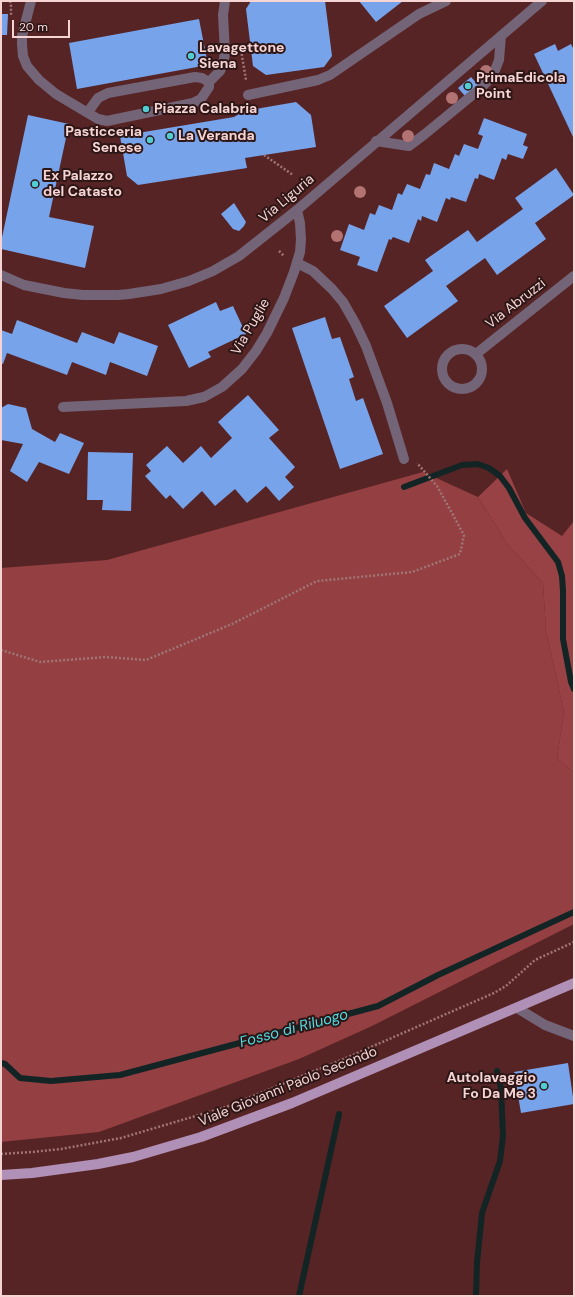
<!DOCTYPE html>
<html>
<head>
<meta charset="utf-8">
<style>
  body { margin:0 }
  #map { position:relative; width:575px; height:1297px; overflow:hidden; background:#572425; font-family:"DM Sans",sans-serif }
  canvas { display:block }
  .frame { position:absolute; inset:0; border:2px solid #f6d4d3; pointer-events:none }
  .scale { position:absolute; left:12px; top:20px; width:58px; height:18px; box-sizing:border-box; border:2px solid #f6d4d3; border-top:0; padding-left:5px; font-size:12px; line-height:14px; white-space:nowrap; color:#f6d4d3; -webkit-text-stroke:3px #2d1616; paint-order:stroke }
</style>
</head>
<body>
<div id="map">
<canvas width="575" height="1297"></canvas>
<div class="frame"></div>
<div class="scale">20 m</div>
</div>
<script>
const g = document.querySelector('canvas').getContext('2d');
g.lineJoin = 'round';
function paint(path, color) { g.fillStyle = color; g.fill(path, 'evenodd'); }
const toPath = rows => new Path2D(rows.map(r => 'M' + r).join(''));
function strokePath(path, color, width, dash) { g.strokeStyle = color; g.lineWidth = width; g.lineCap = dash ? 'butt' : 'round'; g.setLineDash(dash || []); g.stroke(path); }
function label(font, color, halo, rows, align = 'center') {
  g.font = font + ' "DM Sans",sans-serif'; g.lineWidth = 4; g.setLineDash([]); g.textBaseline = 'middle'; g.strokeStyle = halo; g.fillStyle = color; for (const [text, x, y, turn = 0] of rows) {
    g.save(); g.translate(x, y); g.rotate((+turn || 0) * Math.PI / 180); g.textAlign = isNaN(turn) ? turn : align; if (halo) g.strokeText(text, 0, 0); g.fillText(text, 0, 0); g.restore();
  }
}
const green = toPath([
  [423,472,478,497,508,545,543,583,546,631,564,712,557,758,574,773,574,924,372,1026,299,1059,99,1132,1,1142,1,568,107,560]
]);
const forest = toPath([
  [507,469,526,513,562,536,574,521,574,773,557,758,564,712,546,631,543,583,508,545,478,497]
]);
const stream = toPath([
  [404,487,462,465,478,464,489,468,500,476,509,488,525,518,558,562,562,576,563,591,563,639,571,682,574,689],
  [1,1063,5,1064,20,1078,51,1081,120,1075,378,1006,438,975,574,912],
  [299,1296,339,1114],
  [476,1296,477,1263,482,1213,500,1161,503,1136,501,1089,497,1071]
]);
const building = toPath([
  [251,1,325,1,332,56,324,67,266,75,253,66,246,9],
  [359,1,403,1,376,22],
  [1,14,8,14,7,35,1,35],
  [199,19,208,65,77,89,69,43],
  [555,44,558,51,571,44,574,50,574,139,534,54],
  [471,77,478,85,465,96,458,88],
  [296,102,311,115,316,147,245,158,247,168,138,185,127,176,120,136,234,117,244,111],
  [28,115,69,124,49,217,94,226,85,268,1,249,1,242],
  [484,118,527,134,523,145,528,147,523,159,508,154,506,160,502,158,494,180,479,174,478,179,475,178,466,202,451,197,450,200,446,198,437,222,422,216,421,221,418,219,409,243,393,237,391,240,389,239,377,272,357,265,360,257,340,250,349,224,364,230,370,213,375,215,379,205,392,210,398,193,402,195,407,184,420,189,426,174,430,175,434,163,449,169,455,154,459,156,464,144,478,149,483,136,478,134],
  [556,168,574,195,535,223,546,239,497,275,485,258,446,286,458,301,407,338,384,306,433,271,425,260,468,230,477,242,523,209,515,198],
  [234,203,246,222,244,226,239,231,233,229,221,214],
  [216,302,220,311,233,306,246,334,208,352,211,357,189,368,168,325],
  [325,317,332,339,340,337,354,377,349,379,356,401,363,398,383,454,340,469,292,328],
  [17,320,77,343,82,332,114,344,119,332,158,346,147,376,110,362,106,375,72,362,67,375,7,353,3,364,1,363,1,330,12,334],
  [248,395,279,430,269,438,295,467,285,477,294,487,279,501,266,486,247,503,235,489,215,506,202,491,183,509,170,495,166,499,145,476,151,471,146,465,167,446,183,463,201,446,211,458,232,438,218,422],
  [8,404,26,408,32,429,55,442,60,433,84,443,69,474,39,462,27,482,10,471,23,444,1,440,1,408],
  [88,452,133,453,131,511,102,510,103,500,87,500],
  [568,1063,574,1104,521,1113,514,1072]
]);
const path = toPath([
  [10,1,11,4,11,16],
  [241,50,246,80],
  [264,155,293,175],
  [279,251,284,256],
  [1,650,40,662,106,657,146,660,232,624,317,581,412,572,460,554,464,535,437,486,417,463],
  [1,1154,32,1152,61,1149,121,1138,226,1107,346,1058,494,993,506,986,535,960,574,942]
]);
const lane = toPath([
  [248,95,318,80,330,75,419,14,446,1],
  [376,141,409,146,425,134,481,88,493,75,499,60,501,36],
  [297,263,313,271,332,289,343,302,355,323,366,346,387,403,404,459],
  [517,1008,545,1025,574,1036]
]);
const street = toPath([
  [31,1,22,36,22,44,23,56,27,66,39,80,56,94,98,119,107,121,193,103,201,99,209,87,209,82,220,71,223,64,225,53,223,15,225,1],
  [88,112,98,98,108,93,195,77,202,78,209,82],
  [1,275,24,285,64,293,83,295,118,295,129,294,161,289,189,281,213,271,239,256,297,210,542,1],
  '442 369a20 20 0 1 1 40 0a20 20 0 1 1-40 0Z',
  [476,354,574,276],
  [63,407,186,401,204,397,222,387,242,369,256,351,267,333,284,298,294,272,300,252,301,240,300,223,297,210]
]);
const primary = toPath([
  [1,1175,32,1173,98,1164,133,1157,201,1137,292,1103,574,983]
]);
const trees = [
  [486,71],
  [452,98],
  [408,136],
  [360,192],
  [337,236]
];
const markers = [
  [191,56,4,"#51ccd3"],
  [468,86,4,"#51ccd3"],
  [146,109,4,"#51ccd3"],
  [170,136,4,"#51ccd3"],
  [150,140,4,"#51ccd3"],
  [35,184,4,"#51ccd3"],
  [544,1086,4,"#51ccd3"]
];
const poiNames = [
  ["Lavagettone",199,48],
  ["Siena",199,64],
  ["PrimaEdicola",476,78],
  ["Point",476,94],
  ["Piazza Calabria",154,109],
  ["Pasticceria",142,132,"right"],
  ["Senese",142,148,"right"],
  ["La Veranda",178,136],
  ["Ex Palazzo",43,176],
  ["del Catasto",43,192],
  ["Autolavaggio",536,1078,"right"],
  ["Fo Da Me 3",536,1094,"right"]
];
const streetNames = [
  ["Via Liguria",287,199,-40],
  ["Via Abruzzi",516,304,-38],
  ["Via Puglie",251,327,-60],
  ["Viale Giovanni Paolo Secondo",288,1087,-22]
];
const waterNames = [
  ["Fosso di Riluogo",294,1029,-15]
];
paint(green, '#943f42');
paint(forest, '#994245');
strokePath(stream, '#132425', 6);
paint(building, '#77a3eb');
strokePath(path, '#a07575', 2.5, [2, 2]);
strokePath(lane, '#746477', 10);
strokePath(street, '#746477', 10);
strokePath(primary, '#b090b6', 10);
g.fillStyle = '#b37373';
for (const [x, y] of trees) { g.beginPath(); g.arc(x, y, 6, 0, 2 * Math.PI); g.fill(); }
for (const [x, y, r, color] of markers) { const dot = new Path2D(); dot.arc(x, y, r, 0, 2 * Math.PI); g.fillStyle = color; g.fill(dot); strokePath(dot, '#2d1616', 1.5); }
label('bold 14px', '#f6d4d3', '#2d1616', poiNames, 'left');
label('14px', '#f6d4d3', '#2d1616', streetNames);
label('italic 15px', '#50dae2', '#2d1616', waterNames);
</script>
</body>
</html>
